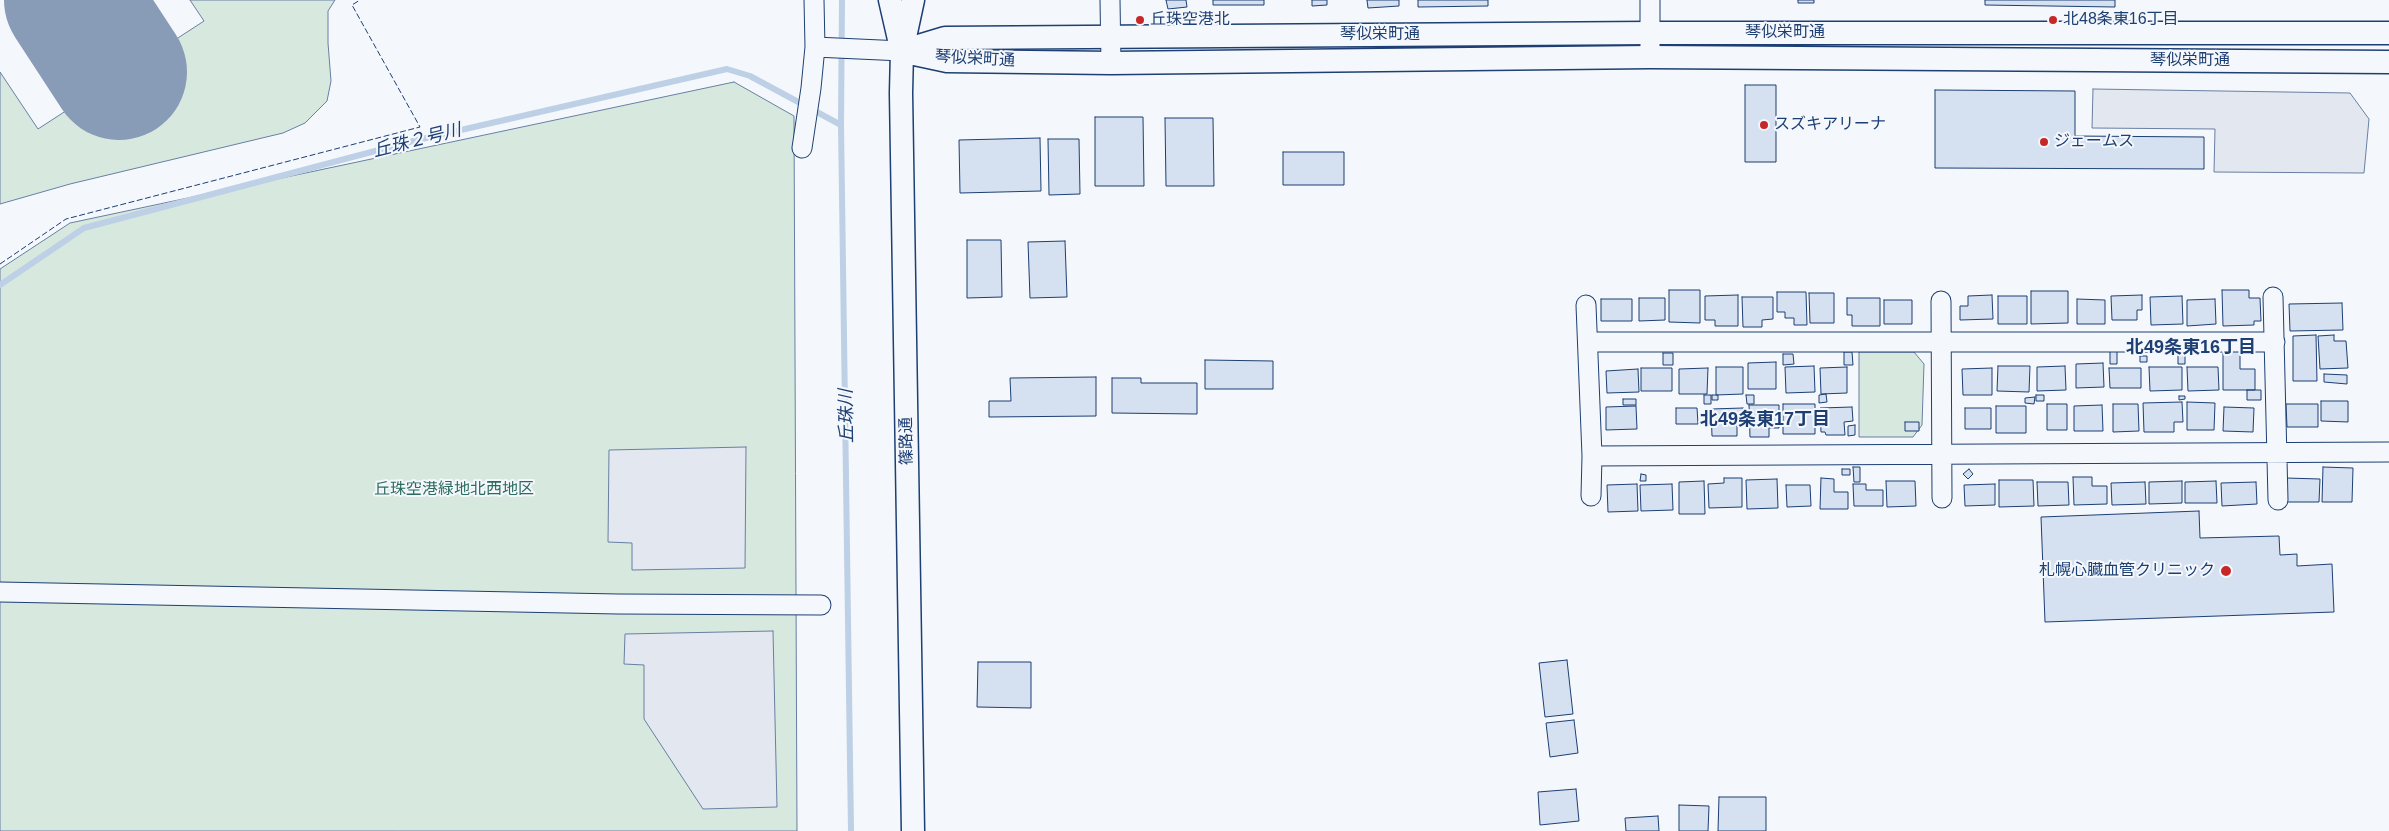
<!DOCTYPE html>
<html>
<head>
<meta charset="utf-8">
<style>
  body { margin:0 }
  canvas { display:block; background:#f4f7fb }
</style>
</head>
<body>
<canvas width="2389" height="831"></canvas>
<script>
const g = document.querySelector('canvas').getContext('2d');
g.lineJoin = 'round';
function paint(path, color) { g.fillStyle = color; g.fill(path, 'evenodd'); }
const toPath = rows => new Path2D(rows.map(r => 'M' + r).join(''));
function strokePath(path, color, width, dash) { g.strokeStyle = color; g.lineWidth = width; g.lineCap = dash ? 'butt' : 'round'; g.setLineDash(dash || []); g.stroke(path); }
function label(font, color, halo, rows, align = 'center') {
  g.font = font + ' Arial,"Noto Sans JP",sans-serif'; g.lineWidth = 4; g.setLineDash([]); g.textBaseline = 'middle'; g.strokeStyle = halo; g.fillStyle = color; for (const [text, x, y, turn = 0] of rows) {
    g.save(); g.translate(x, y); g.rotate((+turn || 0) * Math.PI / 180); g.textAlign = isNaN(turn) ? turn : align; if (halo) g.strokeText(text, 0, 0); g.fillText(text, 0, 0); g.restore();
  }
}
const green = toPath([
  [190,0,335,0,328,11,328,43,331,81,327,101,305,123,283,133,70,184,0,204,0,72,38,129,204,21,190,0],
  [734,82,794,116,797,831,0,831,0,269,70,223,734,82],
  [1859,352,1914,352,1924,364,1922,425,1913,437,1859,437,1859,352]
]);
const parking = toPath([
  [2093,89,2350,93,2369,119,2364,173,2214,172,2215,129,2092,128,2093,89],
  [746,447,745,568,632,570,632,543,608,542,609,450,746,447],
  [773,631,777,807,703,809,644,719,644,665,624,664,625,634,773,631]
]);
const stream = toPath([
  [842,0,841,125,851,831],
  [0,285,84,228,413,141,727,69,750,76,841,125]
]);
const runway = toPath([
  [72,0,119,72]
]);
const building = toPath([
  [1166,0,1186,0,1187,7,1168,9,1166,0],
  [1213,0,1264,0,1264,5,1213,5,1213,0],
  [1312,0,1327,0,1327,5,1312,6,1312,0],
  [1367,0,1399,0,1399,6,1368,8,1367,0],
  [1418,0,1488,0,1488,6,1418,7,1418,0],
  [1798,0,1814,0,1814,3,1798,3,1798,0],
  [1985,0,2115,0,2115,7,1985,5,1985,0],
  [1745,85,1776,85,1776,162,1745,162,1745,85],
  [1935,90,2075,91,2075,136,2204,137,2204,169,1935,168,1935,90],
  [1095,117,1143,117,1144,186,1095,186,1095,117],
  [1165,118,1213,118,1214,186,1166,186,1165,118],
  [1040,138,1041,191,960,193,959,140,1040,138],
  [1048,139,1079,139,1080,194,1049,195,1048,139],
  [1283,152,1344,152,1344,185,1283,185,1283,152],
  [967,240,1001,240,1002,297,967,298,967,240],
  [1065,241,1067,297,1030,298,1028,242,1065,241],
  [1669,290,1700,290,1700,323,1669,322,1669,290],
  [2222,290,2249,290,2249,298,2260,298,2261,321,2254,321,2254,325,2223,326,2222,290],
  [2031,291,2068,291,2068,323,2031,324,2031,291],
  [1777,292,1806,292,1807,325,1794,325,1794,318,1785,318,1785,312,1777,312,1777,292],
  [1809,293,1834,293,1834,323,1810,323,1809,293],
  [1738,295,1738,326,1715,326,1715,320,1705,320,1705,296,1738,295],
  [1992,295,1993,319,1960,320,1960,306,1968,306,1968,296,1992,295],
  [2142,295,2142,310,2137,310,2137,320,2112,320,2111,296,2142,295],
  [1998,296,2027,296,2027,324,1998,324,1998,296],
  [2182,296,2183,324,2151,325,2150,297,2182,296],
  [1742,297,1773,297,1773,319,1762,320,1762,327,1743,327,1742,297],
  [1639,298,1665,298,1665,320,1639,321,1639,298],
  [1847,298,1880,298,1880,326,1852,326,1852,315,1847,315,1847,298],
  [1601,299,1632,299,1632,321,1601,321,1601,299],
  [2077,299,2105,300,2105,324,2077,324,2077,299],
  [2215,299,2216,324,2187,326,2187,300,2215,299],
  [1884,300,1912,300,1912,324,1884,324,1884,300],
  [2342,303,2343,330,2290,331,2289,304,2342,303],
  [2316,335,2317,381,2293,381,2293,336,2316,335],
  [2334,335,2334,341,2346,341,2348,368,2320,369,2318,336,2334,335],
  [2110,350,2117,350,2117,364,2110,364,2110,350],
  [2223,350,2240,350,2240,369,2255,369,2255,390,2223,390,2223,350],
  [2178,351,2185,351,2185,364,2178,364,2178,351],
  [1844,352,1852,352,1853,365,1844,365,1844,352],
  [1663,353,1673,353,1673,365,1663,365,1663,353],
  [1783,354,1793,354,1794,364,1783,365,1783,354],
  [2140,356,2147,356,2147,362,2140,362,2140,356],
  [1205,360,1273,361,1273,389,1205,389,1205,360],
  [1776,362,1776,389,1748,389,1748,363,1776,362],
  [2103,363,2104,387,2076,388,2076,364,2103,363],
  [1814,366,1815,392,1786,393,1785,367,1814,366],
  [1998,366,2030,366,2029,392,1997,391,1998,366],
  [2065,366,2066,390,2037,391,2037,367,2065,366],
  [1716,367,1743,367,1743,394,1716,395,1716,367],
  [1847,367,1847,393,1821,394,1820,368,1847,367],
  [2149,367,2182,367,2182,390,2150,391,2149,367],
  [2187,367,2218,367,2219,390,2188,391,2187,367],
  [1641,368,1672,368,1672,391,1641,391,1641,368],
  [1708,368,1707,394,1679,394,1679,369,1708,368],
  [1992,368,1992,395,1963,395,1962,369,1992,368],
  [2109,368,2141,368,2141,388,2110,388,2109,368],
  [1638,369,1639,392,1607,393,1606,371,1638,369],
  [2324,374,2347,375,2347,384,2324,382,2324,374],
  [1096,377,1096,416,989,417,989,401,1011,401,1010,378,1096,377],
  [1112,378,1141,378,1141,383,1197,383,1197,414,1112,413,1112,378],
  [2247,390,2261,390,2261,400,2247,400,2247,390],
  [1826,394,1827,402,1819,403,1819,395,1826,394],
  [1704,395,1711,395,1711,404,1704,404,1704,395],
  [1712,395,1718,395,1718,400,1712,400,1712,395],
  [1746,395,1754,395,1754,404,1747,404,1746,395],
  [2036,395,2044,395,2044,401,2036,401,2036,395],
  [2179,396,2185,396,2185,399,2179,400,2179,396],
  [2035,397,2034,404,2025,403,2025,398,2035,397],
  [1623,399,1636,399,1636,405,1623,405,1623,399],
  [2321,401,2348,401,2348,422,2321,421,2321,401],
  [2182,402,2183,422,2174,422,2174,432,2144,432,2143,403,2182,402],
  [2187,402,2215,403,2214,430,2187,430,2187,402],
  [1783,404,1815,404,1815,434,1783,434,1783,404],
  [2047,404,2067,404,2067,430,2047,430,2047,404],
  [2113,404,2138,404,2139,431,2113,432,2113,404],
  [2286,404,2318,404,2318,427,2287,427,2286,404],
  [1749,405,1779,405,1779,428,1769,428,1769,437,1750,437,1749,405],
  [2102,405,2103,431,2074,431,2074,406,2102,405],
  [1636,406,1637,429,1606,430,1606,407,1636,406],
  [1996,406,2026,406,2026,433,1996,433,1996,406],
  [1852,407,1853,421,1844,422,1845,435,1826,435,1825,432,1821,432,1820,408,1852,407],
  [2224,407,2254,408,2253,432,2223,431,2224,407],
  [1676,408,1697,408,1698,424,1676,424,1676,408],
  [1743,408,1743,421,1737,421,1737,436,1712,436,1711,409,1743,408],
  [1965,408,1991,408,1991,429,1965,429,1965,408],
  [1905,422,1919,422,1919,431,1905,431,1905,422],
  [1855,425,1855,435,1848,436,1848,426,1855,425],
  [1853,467,1860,467,1860,482,1854,482,1853,467],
  [2323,467,2353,468,2352,502,2322,502,2323,467],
  [1842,469,1850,469,1850,475,1842,475,1842,469],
  [1969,469,1973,474,1968,479,1963,474,1969,469],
  [1641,474,1646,475,1646,481,1640,481,1641,474],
  [2073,477,2092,477,2092,486,2107,486,2107,504,2074,505,2073,477],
  [1724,478,1742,478,1742,507,1709,508,1708,484,1724,483,1724,478],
  [1821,478,1834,479,1834,492,1848,492,1848,509,1820,509,1821,478],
  [2286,478,2320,479,2319,502,2286,502,2286,478],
  [1777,479,1778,508,1747,509,1746,480,1777,479],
  [1999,480,2033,480,2034,506,1999,507,1999,480],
  [1704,481,1705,514,1679,514,1679,482,1704,481],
  [1886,481,1915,481,1916,506,1887,507,1886,481],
  [2182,481,2182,503,2149,504,2149,482,2182,481],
  [2216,481,2217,503,2185,503,2185,482,2216,481],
  [2037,482,2068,482,2069,505,2038,506,2037,482],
  [2145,482,2146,504,2112,505,2111,483,2145,482],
  [2256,482,2257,504,2222,506,2221,483,2256,482],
  [1637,484,1638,511,1608,512,1607,485,1637,484],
  [1672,484,1673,510,1641,511,1640,485,1672,484],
  [1853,484,1866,484,1866,490,1883,490,1883,506,1854,506,1853,484],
  [1995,484,1995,505,1965,506,1964,485,1995,484],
  [1786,485,1810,485,1811,506,1787,507,1786,485],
  [2199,511,2200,538,2279,536,2280,555,2297,554,2297,566,2332,564,2334,612,2045,622,2041,517,2199,511],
  [1567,660,1573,714,1545,717,1539,663,1567,660],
  [978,662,1031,662,1031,708,977,707,978,662],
  [1574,720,1578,753,1550,757,1546,723,1574,720],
  [1576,789,1579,821,1540,825,1538,792,1576,789],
  [1719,797,1766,797,1766,831,1718,831,1719,797],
  [1679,805,1709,806,1708,831,1679,831,1679,805],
  [1658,816,1659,831,1626,831,1625,818,1658,816]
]);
const minor = toPath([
  [814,0,815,47,902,51],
  [1110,0,1111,63],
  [1650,0,1650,57],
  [802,148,811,88,815,47],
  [2273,297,2278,500],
  [1941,301,1942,498],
  [1586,305,1592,456,1591,496],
  [1588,342,2275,342],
  [1592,456,2389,452],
  [0,592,618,604,821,605]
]);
const tertiary = toPath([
  [890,0,901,48],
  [902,51,945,38,1650,33,2389,33],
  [905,52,947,61,1111,63,1650,57,2389,62],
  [913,831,901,93,902,51,913,0]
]);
const fence = toPath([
  [0,264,66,219,420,127,352,5,360,0]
]);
const markers = [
  [1140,20,5,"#c62828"],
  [2053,20,5,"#c62828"],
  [1764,125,5,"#c62828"],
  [2044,142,5,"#c62828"],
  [2226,571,6,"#c62828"]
];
const poiNames = [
  ["丘珠空港北",1150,20],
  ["北48条東16丁目",2063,20],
  ["スズキアリーナ",1774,125],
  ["ジェームス",2054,142],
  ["札幌心臓血管クリニック",2215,571,"right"]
];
const streetNames = [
  ["琴似栄町通",1785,33],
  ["琴似栄町通",1380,35],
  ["琴似栄町通",975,59,3],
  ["琴似栄町通",2190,61],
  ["篠路通",907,441,-91]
];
const parkNames = [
  ["丘珠空港緑地北西地区",454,490]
];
const waterNames = [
  ["丘珠２号川",417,141,-14],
  ["丘珠川",847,416,-91]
];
const neighbourhoodNames = [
  ["北49条東16丁目",2191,348],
  ["北49条東17丁目",1765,420]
];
paint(green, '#d7e8df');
strokePath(green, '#687fa3', 1);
paint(parking, '#e3e8f0');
strokePath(parking, '#687fa3', 1);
strokePath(stream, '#bed0e5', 6);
strokePath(runway, '#889bb7', 136);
paint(building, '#d5e0f0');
strokePath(building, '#1d3f73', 1);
strokePath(minor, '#1d3f73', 21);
strokePath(tertiary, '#1d3f73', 25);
strokePath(minor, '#f4f7fb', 19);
strokePath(tertiary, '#f4f7fb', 22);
strokePath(fence, '#1d3f73', 1, [6, 2.5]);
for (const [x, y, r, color] of markers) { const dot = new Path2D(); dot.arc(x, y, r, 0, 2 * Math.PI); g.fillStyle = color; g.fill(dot); strokePath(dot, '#f4f7fb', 2); }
label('16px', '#1d3f73', '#f4f7fb', poiNames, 'left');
label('16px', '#1d3f73', '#f4f7fb', streetNames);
label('16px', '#2c6c60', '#f4f7fb', parkNames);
label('italic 18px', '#1d3f73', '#f4f7fb', waterNames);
label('bold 18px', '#1d3f73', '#f4f7fb', neighbourhoodNames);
</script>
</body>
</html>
